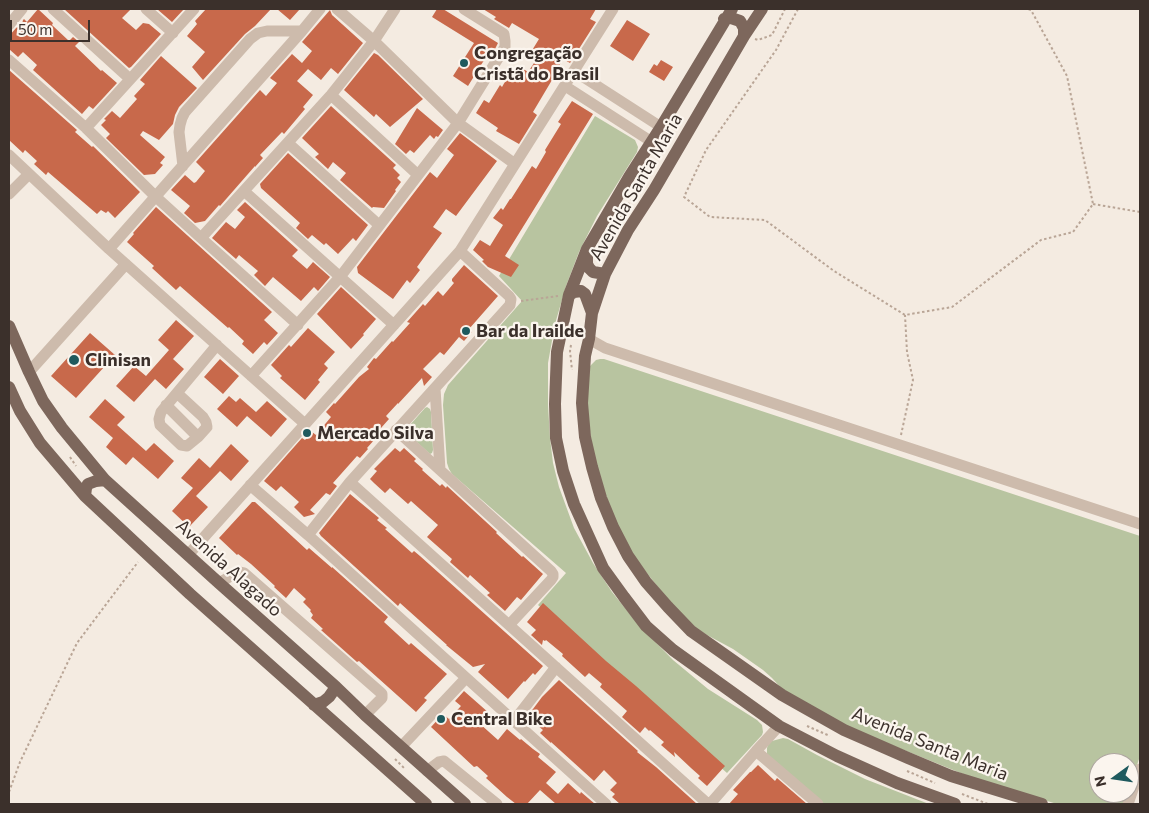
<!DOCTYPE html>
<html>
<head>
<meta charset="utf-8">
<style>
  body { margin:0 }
  #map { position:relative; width:1149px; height:813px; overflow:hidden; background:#f4ebe1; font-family:Commissioner,sans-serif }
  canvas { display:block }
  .frame { position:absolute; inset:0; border:10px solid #3b302b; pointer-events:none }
  .north { position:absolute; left:1089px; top:753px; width:50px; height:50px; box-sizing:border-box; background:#fbf5ee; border:1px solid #aea6a0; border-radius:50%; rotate:256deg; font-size:14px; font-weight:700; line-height:20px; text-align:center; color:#3b302b }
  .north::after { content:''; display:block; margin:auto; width:18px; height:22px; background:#1f5a5e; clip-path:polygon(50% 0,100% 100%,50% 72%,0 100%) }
  .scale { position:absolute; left:10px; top:20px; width:80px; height:22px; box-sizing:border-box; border:2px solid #3b302b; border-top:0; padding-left:6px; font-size:15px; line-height:18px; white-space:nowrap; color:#3b302b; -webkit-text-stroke:4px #fbf5ee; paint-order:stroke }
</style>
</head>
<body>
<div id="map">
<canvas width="1149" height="813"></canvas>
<div class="frame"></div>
<div class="north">N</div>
<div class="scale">50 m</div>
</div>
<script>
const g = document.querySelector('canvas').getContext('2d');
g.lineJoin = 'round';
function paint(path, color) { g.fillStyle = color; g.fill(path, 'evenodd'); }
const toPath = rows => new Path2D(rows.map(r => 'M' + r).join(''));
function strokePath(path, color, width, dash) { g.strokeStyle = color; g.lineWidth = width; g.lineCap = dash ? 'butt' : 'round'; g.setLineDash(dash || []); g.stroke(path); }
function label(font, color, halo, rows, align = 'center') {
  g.font = font + ' Commissioner,sans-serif'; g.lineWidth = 4.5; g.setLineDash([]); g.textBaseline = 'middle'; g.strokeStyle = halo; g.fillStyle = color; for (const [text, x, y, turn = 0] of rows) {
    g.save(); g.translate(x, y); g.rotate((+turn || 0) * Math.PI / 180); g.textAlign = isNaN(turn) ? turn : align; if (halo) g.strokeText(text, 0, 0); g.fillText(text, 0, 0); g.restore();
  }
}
const green = toPath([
  [595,116,635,140,638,147,637,152,597,216,579,252,566,286,555,324,548,363,548,405,550,438,553,463,559,487,574,528,593,563,612,592,637,623,673,660,708,689,757,720,762,725,763,732,762,735,727,773,538,605,566,573,452,474,449,469,447,463,443,405,444,394,448,385,522,301,499,276],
  [600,359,604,359,1140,536,1140,756,1129,789,1129,763,1099,763,1099,793,1128,793,1124,804,1057,804,973,778,852,729,783,690,772,678,763,670,733,649,707,635,696,628,672,605,632,554,617,525,595,466,586,403,590,366,596,360],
  [427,407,430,409,431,412,433,450,432,453,430,454,408,434,407,431,409,426,425,408],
  [783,738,788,739,817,755,865,779,929,804,823,804,767,754,767,748,768,745,772,741]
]);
const building = toPath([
  [38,9,53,23,52,25,69,41,73,37,79,42,75,46,101,71,102,70,117,83,93,109,89,106,82,114,33,70,37,65,23,52,18,57,9,49,9,36,24,19,27,22],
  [64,9,131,9,122,18,136,30,143,23,149,24,161,34,131,67,129,68],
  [157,9,184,9,172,22],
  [206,9,271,9,255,26,245,34,203,80,192,67,205,52,187,36,197,24,195,21],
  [277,9,300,9,290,20],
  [437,9,443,9,498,43,494,51,491,49,468,86,453,76,474,43,432,17],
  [483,9,596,9,590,19,596,22,570,63,563,59,551,80,552,80,533,112,537,115,519,144,496,131,498,128,476,113,484,100,489,103,500,85,502,87,510,73,517,77,522,68,528,72,538,57,531,52,539,39,512,23,509,28,494,19,496,17],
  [330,10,332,15,363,43,338,74,331,68,321,80,308,69,297,81,313,95,303,107,305,109,284,134,282,132,260,155,263,158,255,167,255,166,220,206,219,205,205,221,195,223,184,213,190,206,171,190,185,175,194,183,196,182,205,171,196,162,260,90,266,96,277,83,270,78,292,54,302,63,312,51,302,42],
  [627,20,650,34,633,61,610,46],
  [374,53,378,55,423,99,390,127,376,114,374,117,344,90],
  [161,56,197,88,179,107,175,115,173,124,159,140,143,131,140,135,165,157,160,163,163,165,155,174,144,175,106,138,110,134,101,125,106,120,104,119,112,111,120,118,137,99,134,96,145,84,140,80],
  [661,60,673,67,664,81,649,72,654,64,657,66],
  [9,70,77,130,75,132,92,147,93,146,140,192,115,218,108,211,106,213,101,210,97,214,48,172,46,175,34,164,37,161,25,150,23,153,9,140],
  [572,101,593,114,505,256,519,265,511,277,488,267,482,261,484,260,473,250,480,240,490,246,503,225,493,218,501,208,503,210,510,199,511,199,532,166,536,169,546,152,545,150,561,124,558,122],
  [331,106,396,165,393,168,400,175,397,178,401,182,395,190,396,191,384,208,373,207,372,208,340,180,346,173,333,162,328,169,315,157,319,154,302,138],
  [417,108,443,130,438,137,436,136,434,139,430,135,414,153,410,150,406,154,395,144],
  [460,133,497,161,456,216,446,209,433,227,442,233,417,267,420,270,410,283,407,280,393,299,358,273,357,267,430,172,437,178,454,155,447,149],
  [288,153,368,225,356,241,353,238,338,254,326,243,324,245,312,235,308,239,296,228,300,223,261,188,260,184],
  [245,202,298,250,292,256,307,269,313,262,330,277,318,291,314,287,301,301,273,277,265,286,254,275,258,271,239,255,236,259,212,238,226,222,235,229,245,217,237,210],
  [156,207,272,312,264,320,278,333,267,345,264,342,253,354,242,344,244,341,229,327,228,328,180,286,176,290,152,268,154,266,127,242,134,234,133,233],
  [464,265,498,296,469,329,472,332,464,341,459,337,444,355,440,352,423,369,432,377,424,386,422,378,398,404,398,403,386,416,389,419,373,437,375,439,367,448,368,449,360,458,357,456,333,483,337,486,330,495,326,493,310,510,315,514,304,517,294,507,299,502,281,486,276,491,264,481,302,438,305,440,312,432,316,435,331,417,326,412,334,403,335,404,359,377,369,369,367,367,374,358,376,359,392,341,393,342,410,323,407,322,423,304,425,306,438,291,443,296,454,283,452,281,452,279],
  [341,287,376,319,363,334,364,335,351,349,317,314],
  [176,320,194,336,173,359,184,369,166,389,155,379,134,402,116,386,134,366,146,376,169,350,158,340],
  [308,328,335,352,324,364,328,368,318,380,320,382,305,400,280,378,282,376,271,365,289,345,291,347],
  [90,333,115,355,76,398,51,376],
  [220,359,239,376,223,394,204,377],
  [229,396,236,402,240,398,256,412,267,401,287,419,271,437,247,416,237,427,217,409],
  [105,399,125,417,117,425,146,451,154,443,174,461,158,479,133,457,126,465,106,447,113,438,89,417],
  [231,444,249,461,231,481,220,471,196,496,208,507,189,527,172,511,193,488,181,478,199,458,210,468],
  [395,448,400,452,404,448,416,459,414,461,423,469,422,470,440,486,442,484,446,488,447,486,497,532,496,533,522,557,523,556,543,574,521,600,517,597,505,611,487,595,490,593,470,575,468,578,450,562,452,559,427,537,438,525,411,501,408,504,390,488,385,493,374,483,370,479,377,471,374,469],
  [350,494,379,518,377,520,387,528,385,529,412,553,414,551,420,556,543,666,535,675,533,673,525,682,524,681,508,699,478,672,485,664,473,667,446,645,447,645,400,603,398,606,321,536,319,533],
  [252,502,255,502,307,550,309,548,332,568,332,567,388,617,384,622,409,645,411,643,447,674,424,698,427,700,416,712,359,661,357,662,321,630,323,629,311,618,313,615,310,611,311,610,303,602,306,599,294,588,286,598,274,587,275,586,251,564,238,554,237,555,219,538],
  [543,603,606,661,636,686,725,766,707,786,698,778,700,776,691,768,674,752,675,757,661,745,664,742,650,730,649,731,645,727,640,733,622,717,627,711,600,687,602,684,589,673,585,677,562,656,563,654,546,640,545,641,543,640,542,645,531,635,536,630,527,622],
  [559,680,638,751,637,752,656,767,697,804,620,804,612,797,615,794,610,790,617,783,604,770,594,781,551,742,551,743,540,733,543,730,527,717,542,697],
  [464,691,489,713,479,723,498,740,507,729,520,740,521,739,533,749,540,754,538,757,556,772,546,783,558,794,568,783,580,794,581,792,595,804,556,804,540,790,527,804,516,804,507,797,486,778,488,776,477,766,474,767,431,727,443,714,449,719,461,706,455,701],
  [758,765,775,781,777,778,807,804,729,804,738,794,733,790,750,772,751,772]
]);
const path = toPath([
  [798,9,776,50,706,150,684,197,710,217,765,220,834,271,905,315,952,307,1041,240,1073,232,1093,204,1067,76,1031,10,1028,9],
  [755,39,758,40,772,35,785,9],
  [1093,204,1140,212],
  [625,209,641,187],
  [618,223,622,214],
  [521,301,558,296],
  [571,345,570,351,572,370],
  [901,435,913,380,907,352,905,315],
  [70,457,76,466],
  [807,726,830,736],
  [395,759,404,768],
  [907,771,935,783],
  [9,792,20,762,77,643,138,562],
  [962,794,988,804]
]);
const minor = toPath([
  [53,9,130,79],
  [146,9,173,33],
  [337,9,374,41,458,123,515,164],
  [9,25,22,9],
  [9,60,86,128,156,197,201,238],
  [574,71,661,127],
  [565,86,652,142],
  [331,95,418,175],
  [86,128,194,9],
  [288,143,379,225],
  [9,155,109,249,305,424],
  [183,166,179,132,180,125,182,118,185,112,250,39,258,33,267,31,302,31],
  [244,191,394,325],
  [9,194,29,174],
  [109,249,302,31,320,9],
  [298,325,201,238,331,95,374,41,395,9],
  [589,339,605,348,1140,524],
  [29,372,126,264],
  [251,376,340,277,458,123,505,47,505,41,504,34,464,9],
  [435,388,440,470],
  [177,393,203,417,206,422,207,427,198,437,187,446,181,445,160,425,159,419,161,412,217,345],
  [166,405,198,437],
  [396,430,551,571,553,574,553,577,551,580,509,625],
  [350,482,708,804],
  [250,485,308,535,350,482,510,305,511,299,509,296,460,251],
  [308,535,606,804],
  [188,555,460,251,613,9],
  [219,583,236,573,239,572,244,573,380,692,382,694,382,698,365,715],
  [514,721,556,667],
  [401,747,466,678],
  [756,751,818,804],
  [427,771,439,762,444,761,497,804],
  [710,804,756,751,779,726],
  [1128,804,1140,769]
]);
const major = toPath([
  [732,9,661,127,629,177,587,249,569,295,557,352,555,404,556,438,563,471,574,504,603,568,624,597,646,626,673,650,779,726,837,756,897,783,955,804],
  [762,9,744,36,654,190,628,230,605,274,592,313,589,339,585,356,582,403,585,437,592,467,601,498,613,527,628,556,646,582,668,607,691,631,782,695,844,730,908,758,951,776,1042,804],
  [724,19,731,18,740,21,744,28,744,36],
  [587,252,587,264,589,268,593,272,605,274],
  [569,295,574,292,581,291,585,294,592,313],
  [9,326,29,372,43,401,62,428,105,480,219,583,336,687,365,715,465,804],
  [9,387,20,411,40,443,85,496,190,594,426,804],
  [85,496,86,488,88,484,96,481,105,480],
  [314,705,323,702,329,697,336,687]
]);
const markers = [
  [464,63,5,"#1f5a5e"],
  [466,331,5,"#1f5a5e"],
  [74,360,6,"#1f5a5e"],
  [307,433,5,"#1f5a5e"],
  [441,719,5,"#1f5a5e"]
];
const poiNames = [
  ["Congregação",474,53],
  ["Cristã do Brasil",474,74],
  ["Bar da Irailde",476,331],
  ["Clinisan",85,360],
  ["Mercado Silva",317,433],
  ["Central Bike",451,719]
];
const streetNames = [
  ["Avenida Santa Maria",636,187,-60],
  ["Avenida Alagado",229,568,42],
  ["Avenida Santa Maria",930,744,22]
];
paint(green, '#b8c4a0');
paint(building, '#c8694b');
strokePath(path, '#b9a596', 2, [2.5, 2.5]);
strokePath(minor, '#cdbbac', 11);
strokePath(major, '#7d675c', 12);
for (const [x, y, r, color] of markers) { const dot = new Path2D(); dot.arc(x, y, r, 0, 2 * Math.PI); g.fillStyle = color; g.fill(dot); strokePath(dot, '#fbf5ee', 2); }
label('bold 18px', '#3b302b', '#fbf5ee', poiNames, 'left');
label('18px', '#3b302b', '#fbf5ee', streetNames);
</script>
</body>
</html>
